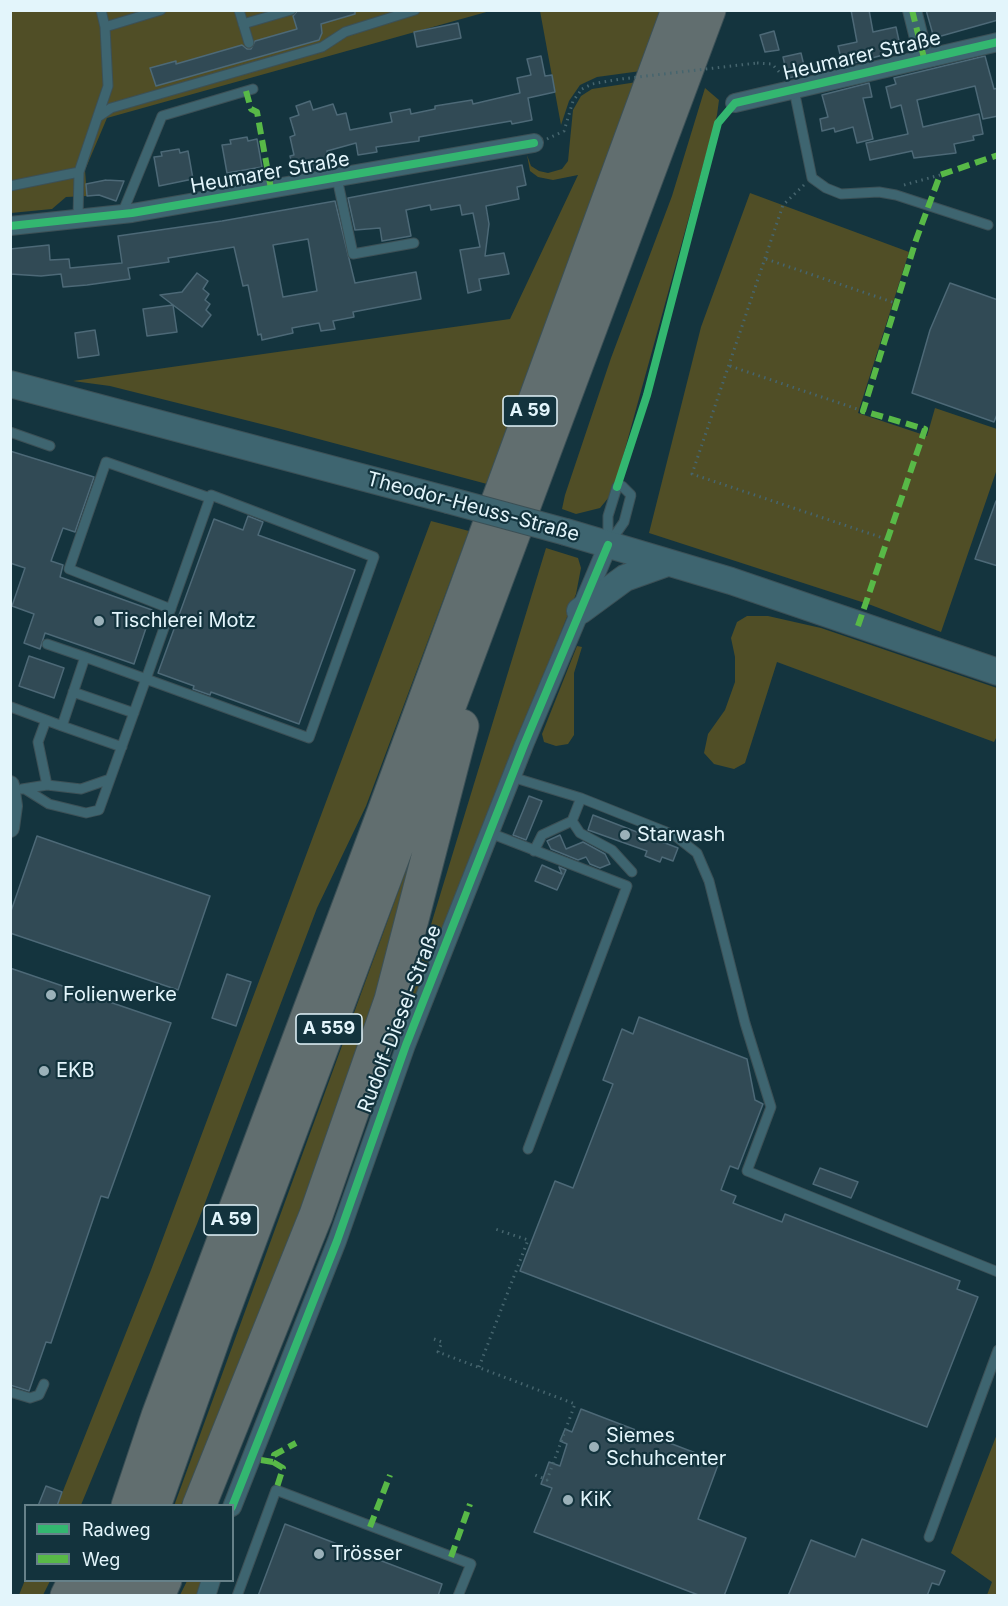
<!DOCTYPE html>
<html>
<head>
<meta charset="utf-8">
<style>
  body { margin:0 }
  #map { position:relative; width:1008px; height:1606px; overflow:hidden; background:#14343e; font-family:Inter,sans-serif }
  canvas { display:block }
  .frame { position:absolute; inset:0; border:12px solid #e3f5fb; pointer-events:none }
  .legend { position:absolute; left:24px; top:1504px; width:210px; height:78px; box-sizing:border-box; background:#13333d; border:2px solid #668189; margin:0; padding:8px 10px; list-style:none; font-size:18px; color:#e3f5fb }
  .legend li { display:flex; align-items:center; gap:12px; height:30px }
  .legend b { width:30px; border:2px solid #668189 }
</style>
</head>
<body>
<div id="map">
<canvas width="1008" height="1606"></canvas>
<div class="frame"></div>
<ul class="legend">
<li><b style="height:8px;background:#33b770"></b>Radweg</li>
<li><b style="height:8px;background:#58b947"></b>Weg</li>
</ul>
</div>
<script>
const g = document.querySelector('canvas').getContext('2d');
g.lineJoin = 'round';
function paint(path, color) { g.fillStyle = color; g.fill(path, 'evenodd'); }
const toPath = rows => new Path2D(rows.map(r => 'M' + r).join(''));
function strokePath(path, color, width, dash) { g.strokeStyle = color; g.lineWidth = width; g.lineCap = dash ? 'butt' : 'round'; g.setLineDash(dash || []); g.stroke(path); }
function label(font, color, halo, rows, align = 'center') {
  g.font = font + ' Inter,sans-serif'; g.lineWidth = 4.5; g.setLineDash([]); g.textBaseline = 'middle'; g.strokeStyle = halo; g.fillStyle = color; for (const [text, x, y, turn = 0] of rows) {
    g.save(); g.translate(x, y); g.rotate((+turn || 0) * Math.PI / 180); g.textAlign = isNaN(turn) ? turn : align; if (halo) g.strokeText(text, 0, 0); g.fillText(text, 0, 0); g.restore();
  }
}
const green = toPath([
  [10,11,490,11,107,118,85,170,87,196,66,197,52,209,11,213],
  [540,11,663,11,641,71,597,77,580,85,569,101,561,125],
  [637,82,487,484,281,429,110,386,73,381,510,319,578,175,553,180,538,177,530,171,527,155,531,166,539,171,548,173,562,169,568,161,573,110,581,96,592,89],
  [705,88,719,100,717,115,619,471,609,497,600,508,576,514,562,509,565,495,611,358,672,196],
  [750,193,909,252,858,413,927,436,935,408,997,429,997,469,941,632,871,605,649,533,701,327],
  [431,521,469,531,366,806,317,908,197,1224,81,1505,57,1506,151,1270],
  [546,548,578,558,581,568,576,594,408,1021,401,1023],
  [747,616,768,616,821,628,997,688,997,736,994,742,777,662,745,763,734,769,714,764,704,753,708,734,725,710,735,682,735,657,731,638,737,622],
  [577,646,582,647,574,673,574,735,568,744,556,746,544,742,542,734],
  [420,832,375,1003,299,1218,189,1501,185,1497,181,1505,174,1506],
  [997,1434,997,1595,987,1595,992,1582,951,1553],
  [25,1580,26,1580,50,1581,43,1595,19,1595],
  [187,1581,201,1581,197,1595,180,1595]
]);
const building = toPath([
  [298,10,355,10,355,14,321,24,322,33,319,40,156,86,150,68,176,61,176,64,242,45,247,49,251,49,255,41,297,29,293,16,298,10],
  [851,10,869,10,873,32,896,27,901,50,843,66,838,46,857,42,851,10],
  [926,10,998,10,998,20,934,38,926,10],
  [458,23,461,38,417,47,414,32,458,23],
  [774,31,779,50,765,52,760,35,774,31],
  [801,53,806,74,788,78,783,57,801,53],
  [541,56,545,76,552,75,555,92,528,98,532,120,512,124,511,121,419,137,419,141,376,147,377,152,358,155,356,143,327,151,330,166,294,172,290,156,294,155,290,137,295,135,290,118,299,115,296,106,310,101,313,110,333,104,337,115,346,113,350,130,392,122,390,113,410,109,411,114,435,109,435,106,472,100,473,104,520,93,517,78,531,75,527,59,541,56],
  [985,56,994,89,998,88,998,116,983,119,975,86,917,100,923,127,979,114,983,134,973,136,974,140,954,144,956,153,914,158,912,151,870,160,866,143,908,134,901,105,891,108,886,87,896,84,894,78,985,56],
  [869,83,872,97,863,98,873,139,857,143,853,127,835,132,834,128,822,131,820,119,828,117,822,95,869,83],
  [247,137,248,141,257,139,262,167,227,173,222,145,231,144,230,140,247,137],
  [179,149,180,153,188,151,193,179,159,186,154,157,162,156,161,152,179,149],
  [522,165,526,185,517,187,519,199,486,206,489,224,485,256,504,253,509,274,479,279,481,290,468,293,460,250,480,247,473,213,462,215,460,205,431,210,430,205,406,210,411,236,382,241,380,228,355,230,348,198,522,165],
  [106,180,124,181,116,201,99,195,87,196,86,184,106,180],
  [335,201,355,283,416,272,421,299,353,312,354,317,333,321,335,329,321,331,319,323,292,328,293,333,262,340,261,334,258,335,248,285,243,286,234,247,168,258,169,262,128,268,130,279,87,285,63,287,61,274,41,276,10,274,10,249,49,245,50,260,69,259,70,268,122,263,118,236,222,221,335,201],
  [308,239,317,291,283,297,273,245,308,239],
  [197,273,208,281,203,289,209,294,205,300,210,304,206,310,211,315,202,327,160,295,182,292,197,273],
  [950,283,998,300,998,412,994,422,912,393,930,330,950,283],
  [173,305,177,332,147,336,143,309,173,305],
  [95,330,99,355,78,358,75,333,95,330],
  [10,451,94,477,75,532,63,528,51,561,63,565,60,577,152,610,134,664,45,633,40,649,24,643,34,614,12,606,25,568,10,563,10,451],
  [996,501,998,501,998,566,975,559,996,501],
  [248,516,263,522,258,535,355,570,299,724,211,692,210,695,193,689,194,686,158,673,214,519,243,530,248,516],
  [29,656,64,668,54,698,19,686,29,656],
  [529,796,542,801,526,840,513,835,529,796],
  [593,815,678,848,673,861,662,857,660,862,645,856,647,851,588,830,593,815],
  [560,835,566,849,583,842,605,854,610,864,600,868,590,864,586,857,578,860,551,849,547,841,560,835],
  [37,836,210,896,178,990,10,933,10,914,37,836],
  [542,865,562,874,559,867,566,870,557,890,535,881,542,865],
  [10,968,171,1023,108,1198,101,1196,51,1343,46,1342,29,1391,10,1385,10,968],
  [227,974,251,982,236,1026,212,1018,227,974],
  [639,1017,747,1059,755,1100,763,1104,738,1169,730,1166,721,1190,736,1196,733,1203,782,1222,785,1214,960,1281,957,1289,978,1297,927,1427,520,1271,555,1181,573,1188,613,1084,603,1080,622,1029,633,1034,639,1017],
  [820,1168,858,1182,851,1198,813,1184,820,1168],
  [581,1409,719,1462,698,1519,746,1538,724,1596,701,1596,534,1532,552,1488,541,1484,549,1462,560,1466,567,1444,560,1441,565,1429,572,1432,581,1409],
  [46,1486,62,1492,57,1506,38,1506,46,1486],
  [285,1524,442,1584,438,1596,258,1596,285,1524],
  [862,1539,945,1571,939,1585,932,1583,927,1596,788,1596,811,1540,855,1557,862,1539]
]);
const path = toPath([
  [757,63,772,64,782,75],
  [547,139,564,131,573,101,582,89],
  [804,185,783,205,692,474,886,539],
  [904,185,940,175],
  [766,259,898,304],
  [730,366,863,411],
  [434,1339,442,1342,438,1352,575,1404,547,1480,533,1474],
  [479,1367,528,1240,495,1229]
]);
const service = toPath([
  [239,10,249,43],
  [243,24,291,10],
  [105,27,161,10],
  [794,90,812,178,826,188,841,194,879,192,896,195,988,225],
  [98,117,111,108,322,47,345,32,415,10],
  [337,178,353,254,414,243],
  [10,186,79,172],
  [124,214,124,209,162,116,253,89],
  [78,218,79,172,108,86,105,27,101,10],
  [10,432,50,446],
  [622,486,631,495,624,522,608,545,608,516,617,487,622,486],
  [171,609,69,569,106,462,210,498],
  [73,692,134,713],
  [11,707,46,720,38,742,47,785],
  [46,720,62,726,85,657],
  [62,726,122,747],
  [512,777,581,798,674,835,697,853,709,881,745,1023,771,1107,747,1171,998,1272],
  [22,789,47,785,81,789,110,779],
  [25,789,49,804,86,813,99,810,146,679,211,495,374,557,309,738,146,679,85,657,47,644],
  [572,821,580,833,612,850,632,872],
  [490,833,627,886,528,1149],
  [534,851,542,835,572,821,581,798],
  [10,1392,30,1398,39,1395,44,1384],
  [929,1537,998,1350],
  [237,1596,276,1490,471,1564,458,1596]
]);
const minor = toPath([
  [912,10,924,58],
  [735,103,998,42],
  [10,226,132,213,534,143],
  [10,785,13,806,10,828],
  [232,1507,337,1241,406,1045,524,745,608,545],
  [206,1596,211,1580]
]);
const secondary = toPath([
  [10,384,448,500],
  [566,532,731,581,998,672],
  [580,611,625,578,667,563]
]);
const motorway = toPath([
  [128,1506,158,1416,384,812,678,10],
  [154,1506,217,1328,709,10],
  [199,1506,316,1215,391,1000,462,726],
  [67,1596,75,1580],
  [98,1596,103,1580],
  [125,1596,130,1580],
  [158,1596,165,1580]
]);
const pathBridge = toPath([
  [582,89,592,84,621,79,757,63]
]);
const secondaryBridge = toPath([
  [448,500,566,532]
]);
const quiet = toPath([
  [912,10,924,58],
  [246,91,251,109,257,112,271,189],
  [858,626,925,429,863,411,916,240,940,175,998,155],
  [261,1460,273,1462,274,1455,296,1443],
  [273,1462,283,1468,276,1490],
  [370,1527,390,1475],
  [451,1557,470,1504]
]);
const cycleway = toPath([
  [10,226,132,213,534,143],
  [617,487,647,395,718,123,735,103,998,42],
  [232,1507,337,1241,406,1045,524,745,608,545]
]);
const markers = [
  [99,621,6,"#9bb1b9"],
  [625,835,6,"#9bb1b9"],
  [51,995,6,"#9bb1b9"],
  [44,1071,6,"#9bb1b9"],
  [594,1447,6,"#9bb1b9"],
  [568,1500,6,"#9bb1b9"],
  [319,1554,6,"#9bb1b9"]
];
const shields = [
  [530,411,54],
  [329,1029,66],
  [231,1220,54]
];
const shieldNames = [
  ["A 59",530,411],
  ["A 559",329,1029],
  ["A 59",231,1220]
];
const streetNames = [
  ["Heumarer Straße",862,56,-13],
  ["Heumarer Straße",270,173,-10],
  ["Theodor-Heuss-Straße",473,507,15],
  ["Rudolf-Diesel-Straße",400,1019,-69]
];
const poiNames = [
  ["Tischlerei Motz",111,621],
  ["Starwash",637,835],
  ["Folienwerke",63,995],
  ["EKB",56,1071],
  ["Siemes",606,1436],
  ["Schuhcenter",606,1459],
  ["KiK",580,1500],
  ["Trösser",331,1554]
];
paint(green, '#504e26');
paint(building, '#314a55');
strokePath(building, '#4d6977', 1.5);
strokePath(service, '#3c5056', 11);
strokePath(minor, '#3c5056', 20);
strokePath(secondary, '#3c5056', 28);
strokePath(motorway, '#3c5056', 35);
strokePath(path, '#46656e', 3, [1.5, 4.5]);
strokePath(service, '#3e6570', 9);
strokePath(minor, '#3e6570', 18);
strokePath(secondary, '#3e6570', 26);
strokePath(motorway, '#616e6f', 33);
strokePath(secondaryBridge, '#3c5056', 28, []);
strokePath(pathBridge, '#46656e', 3, [1.5, 4.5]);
strokePath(secondaryBridge, '#3e6570', 26);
strokePath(quiet, '#58b947', 6, [12, 6]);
strokePath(cycleway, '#33b770', 8);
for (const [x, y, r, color] of markers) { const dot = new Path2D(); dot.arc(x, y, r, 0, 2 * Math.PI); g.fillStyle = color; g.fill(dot); strokePath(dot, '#13333d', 2); }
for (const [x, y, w] of shields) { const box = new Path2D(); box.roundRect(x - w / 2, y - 15, w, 30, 4.5); g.fillStyle = '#13333d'; g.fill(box); strokePath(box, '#e3f5fb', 1.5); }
label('bold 18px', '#e3f5fb', null, shieldNames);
label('20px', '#e3f5fb', '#13333d', streetNames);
label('20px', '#e3f5fb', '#13333d', poiNames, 'left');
</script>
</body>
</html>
